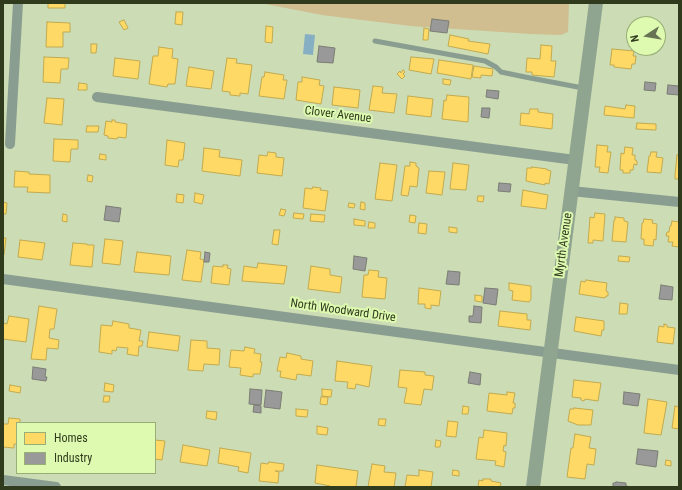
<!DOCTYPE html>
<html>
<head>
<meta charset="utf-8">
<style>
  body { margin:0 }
  #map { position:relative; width:682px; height:490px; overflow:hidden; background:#ccdcb4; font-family:"Roboto Condensed",sans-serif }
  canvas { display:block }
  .frame { position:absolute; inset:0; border:4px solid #303b1e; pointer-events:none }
  .legend { position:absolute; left:16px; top:422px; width:140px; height:52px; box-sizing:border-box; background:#ddfab0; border:1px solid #98ae76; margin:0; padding:5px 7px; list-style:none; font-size:12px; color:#303b1e }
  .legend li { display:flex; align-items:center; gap:8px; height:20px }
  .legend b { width:20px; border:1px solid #98ae76 }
  .north { position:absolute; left:626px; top:16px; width:40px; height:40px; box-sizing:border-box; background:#ddfab0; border:1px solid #98ae76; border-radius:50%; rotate:258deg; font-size:11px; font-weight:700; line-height:16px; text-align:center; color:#303b1e }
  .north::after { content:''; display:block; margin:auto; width:14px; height:18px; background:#677352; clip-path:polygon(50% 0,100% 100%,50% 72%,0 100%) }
</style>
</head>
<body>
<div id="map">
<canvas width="682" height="490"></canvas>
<div class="frame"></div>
<ul class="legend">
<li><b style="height:11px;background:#ffd966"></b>Homes</li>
<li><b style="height:11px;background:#999"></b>Industry</li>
</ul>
<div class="north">N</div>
</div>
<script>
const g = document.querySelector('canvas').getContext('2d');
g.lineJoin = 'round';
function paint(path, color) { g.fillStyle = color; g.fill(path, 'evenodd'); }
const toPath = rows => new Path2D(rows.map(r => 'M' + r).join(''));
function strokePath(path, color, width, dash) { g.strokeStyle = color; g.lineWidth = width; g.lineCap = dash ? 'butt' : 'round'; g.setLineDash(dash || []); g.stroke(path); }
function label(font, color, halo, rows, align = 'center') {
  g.font = font + ' "Roboto Condensed",sans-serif'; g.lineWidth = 4; g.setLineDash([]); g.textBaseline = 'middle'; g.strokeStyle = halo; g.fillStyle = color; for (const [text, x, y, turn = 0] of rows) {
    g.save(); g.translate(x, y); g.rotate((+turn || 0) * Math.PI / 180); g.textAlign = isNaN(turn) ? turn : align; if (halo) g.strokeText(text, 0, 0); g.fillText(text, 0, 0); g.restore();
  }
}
const green = toPath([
  [260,3,569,3,568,32,561,35,531,34,411,26,322,15]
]);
const water = toPath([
  [305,34,315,35,313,55,303,54]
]);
const homes = toPath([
  [48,3,65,3,65,8,48,8,48,3],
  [176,12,183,12,182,25,175,24,176,12],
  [124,20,128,28,124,30,119,22,124,20],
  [47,22,70,23,70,32,63,32,63,47,46,47,47,22],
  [266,26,273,27,272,43,265,42,266,26],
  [424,28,429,29,428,40,423,40,424,28],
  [450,35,469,39,468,41,490,44,488,54,448,46,450,35],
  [91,44,97,44,96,53,91,53,91,44],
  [541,45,552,46,551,61,556,61,554,77,532,75,532,72,526,72,527,58,540,59,541,45],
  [159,47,173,49,172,58,178,59,175,84,168,84,167,87,149,84,153,56,158,56,159,47],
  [612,49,634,51,633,56,636,56,635,64,632,64,631,69,614,67,614,65,610,65,612,49],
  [44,57,69,58,68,69,61,69,60,83,43,82,44,57],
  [411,57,434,59,431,74,409,70,411,57],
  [115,58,140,61,138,79,113,76,115,58],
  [227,58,237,59,236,63,252,65,248,94,240,93,240,96,230,95,230,92,222,91,227,58],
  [439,60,473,65,471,79,437,73,439,60],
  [474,66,493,69,492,76,481,75,481,78,472,77,474,66],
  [189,67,214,71,211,89,186,86,189,67],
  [403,70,405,72,403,74,405,76,402,79,397,74,400,71,401,73,403,70],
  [265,72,284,75,283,80,287,80,284,99,259,96,262,77,264,77,265,72],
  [302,77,320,80,319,85,324,86,321,104,296,100,298,82,302,82,302,77],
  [443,79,451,80,450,85,443,84,443,79],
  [79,83,87,84,87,90,78,90,79,83],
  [373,86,383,87,382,93,397,94,394,113,369,110,373,86],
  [334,87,360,90,358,108,332,105,334,87],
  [447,95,469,97,468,122,442,119,444,100,446,101,447,95],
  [408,96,433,99,431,117,406,114,408,96],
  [47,98,64,99,62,125,44,123,47,98],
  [626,105,635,106,634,118,604,115,605,106,625,109,626,105],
  [530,109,538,109,538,112,553,114,552,129,520,125,521,113,529,114,530,109],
  [112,120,115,120,115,122,127,124,126,138,118,137,117,139,108,138,108,136,104,135,106,121,112,122,112,120],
  [637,123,656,124,656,130,636,129,637,123],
  [87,126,99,126,98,132,86,132,87,126],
  [54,139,78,140,78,149,71,149,70,162,53,161,54,139],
  [167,140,185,143,183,160,179,160,178,167,165,165,167,140],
  [597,145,608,146,607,152,611,152,608,173,599,172,600,167,595,167,597,145],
  [625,147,633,148,632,155,635,155,635,160,637,161,637,165,634,164,633,170,630,170,630,173,623,173,623,170,620,170,621,153,624,154,625,147],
  [204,148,220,150,219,157,242,160,240,176,202,171,204,148],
  [268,152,276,153,276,157,284,158,282,176,257,173,259,155,267,156,268,152],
  [651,152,657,152,656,157,663,158,661,173,647,172,649,156,650,156,651,152],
  [100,154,106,155,106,160,99,159,100,154],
  [677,155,679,155,679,179,675,179,675,175,677,155],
  [410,162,416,163,416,166,419,168,417,187,410,186,408,196,401,195,405,166,410,166,410,162],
  [380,163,397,165,392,201,375,199,380,163],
  [453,163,469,165,466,190,450,189,453,163],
  [532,167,547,169,547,170,551,171,549,184,545,183,545,185,526,181,527,168,532,168,532,167],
  [15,171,29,172,29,174,50,175,50,193,27,192,28,187,14,187,15,171],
  [429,171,445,172,442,195,426,193,429,171],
  [88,175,93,176,92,182,87,181,88,175],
  [313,187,321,188,320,190,328,191,325,211,303,208,305,188,312,189,313,187],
  [523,190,548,195,546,209,521,206,523,190],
  [195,193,204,195,202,204,194,202,195,193],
  [177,194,184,195,183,203,176,202,177,194],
  [478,196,484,196,483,202,477,201,478,196],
  [3,202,7,203,6,214,3,214,3,202],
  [361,202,365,203,365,210,360,209,361,202],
  [349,203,355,204,354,208,348,207,349,203],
  [281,209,286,210,284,216,279,215,281,209],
  [294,213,304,214,303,219,293,218,294,213],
  [595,213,605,214,603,241,593,240,593,243,588,243,590,217,594,218,595,213],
  [63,214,67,215,67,222,62,221,63,214],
  [311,214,325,215,324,222,310,221,311,214],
  [410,215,416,216,415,223,409,222,410,215],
  [615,217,624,218,624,221,628,222,626,242,612,241,614,220,615,220,615,217],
  [354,219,365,221,365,226,354,225,354,219],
  [644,219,653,220,652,223,657,224,656,240,654,239,653,246,644,245,644,239,641,239,642,223,643,223,644,219],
  [672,221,679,222,679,247,672,246,673,242,668,242,669,236,666,236,667,232,669,232,670,226,671,226,672,221],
  [369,222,375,223,375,228,368,228,369,222],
  [419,223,427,224,426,234,418,233,419,223],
  [449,227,457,228,457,233,449,232,449,227],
  [274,230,280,230,278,245,272,244,274,230],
  [3,238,6,238,4,255,3,255,3,238],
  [105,239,123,241,120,265,102,263,105,239],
  [20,240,45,243,42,260,18,257,20,240],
  [73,243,87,244,87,245,94,245,92,267,70,265,73,243],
  [187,250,201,252,200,259,204,260,201,282,182,280,187,250],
  [137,252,171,256,169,275,134,272,137,252],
  [619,256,630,257,629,262,618,261,619,256],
  [258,263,287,266,284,284,242,281,244,266,257,268,258,263],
  [223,265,228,265,227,268,231,269,229,285,211,283,213,266,223,267,223,265],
  [311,266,330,269,330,275,342,277,340,293,308,289,311,266],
  [369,270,379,271,378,277,387,278,385,299,362,297,364,275,368,275,369,270],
  [586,280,607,283,606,291,608,292,608,296,606,296,605,298,579,294,581,281,585,282,586,280],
  [509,283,531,286,531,299,529,302,512,300,513,291,509,290,509,283],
  [419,288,441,291,439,306,431,305,431,309,425,308,425,304,418,304,419,288],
  [475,295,482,296,482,302,475,301,475,295],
  [620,303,628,304,627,314,619,314,620,303],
  [39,306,57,309,54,329,50,329,49,338,59,340,58,349,47,348,46,360,31,359,39,306],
  [500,311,527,314,527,320,531,320,530,330,498,326,500,311],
  [9,316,29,319,26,342,3,339,3,323,7,324,9,316],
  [576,317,604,321,604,330,602,330,601,336,574,331,576,317],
  [113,321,129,324,129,328,141,330,139,341,143,341,142,346,139,346,138,356,127,354,128,348,117,347,116,351,112,350,112,354,99,352,101,325,112,326,113,321],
  [664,324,667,325,667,327,675,328,673,344,657,342,659,326,664,327,664,324],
  [149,332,180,336,178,351,147,347,149,332],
  [191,340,207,341,207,348,220,349,219,365,204,364,203,371,188,370,191,340],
  [245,347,255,349,254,353,261,354,260,362,262,362,260,374,253,374,253,377,240,375,241,368,229,367,231,350,244,351,245,347],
  [287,353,301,356,301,359,313,361,311,376,297,374,296,380,280,377,281,371,277,371,280,357,286,358,287,353],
  [337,361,372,366,369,387,356,384,355,389,347,388,348,382,335,381,337,361],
  [400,370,425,372,425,375,434,376,432,390,424,389,421,405,404,403,407,388,398,387,400,370],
  [574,380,601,383,598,401,585,399,584,401,581,400,581,398,572,397,574,380],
  [105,383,114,385,113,392,104,391,105,383],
  [10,385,21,387,20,393,9,391,10,385],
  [322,389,332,390,331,397,322,396,322,389],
  [507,392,515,393,513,403,515,403,515,408,513,408,512,414,487,411,489,393,507,395,507,392],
  [104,396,110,396,109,402,103,402,104,396],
  [321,397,328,397,327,405,320,404,321,397],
  [648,399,667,402,661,435,644,433,648,399],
  [463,406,469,407,468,414,462,414,463,406],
  [675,406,679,407,679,429,672,428,675,406],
  [574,408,593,410,591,425,578,425,568,421,570,409,574,409,574,408],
  [296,409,308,410,307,417,296,416,296,409],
  [207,411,217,412,216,420,206,418,207,411],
  [9,418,20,419,20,423,17,423,17,444,14,444,14,448,3,447,3,424,8,424,9,418],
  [379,419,386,419,385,426,378,425,379,419],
  [448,421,458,422,456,437,446,436,448,421],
  [317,426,328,428,327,435,317,434,317,426],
  [484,430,507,433,506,446,504,445,503,451,506,452,504,467,495,465,496,461,476,459,479,437,483,438,484,430],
  [575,434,591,437,589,448,596,449,594,465,587,464,585,479,567,477,571,448,573,448,575,434],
  [155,440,165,441,162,460,155,459,155,440],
  [436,440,441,441,440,447,435,447,436,440],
  [183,445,210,450,207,466,180,462,183,445],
  [220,448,251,453,248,473,238,471,239,467,218,463,220,448],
  [666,460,671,461,671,466,665,465,666,460],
  [269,462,284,464,283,471,275,471,279,472,278,483,259,481,261,463,268,464,269,462],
  [372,464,385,466,384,472,396,473,394,487,368,487,372,464],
  [317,465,358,471,356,487,330,487,330,486,315,483,317,465],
  [419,470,433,472,431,487,405,487,407,475,419,476,419,470],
  [453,470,459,471,459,476,452,475,453,470],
  [483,479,491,479,491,481,501,483,500,487,478,487,479,480,483,481,483,479]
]);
const industry = toPath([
  [432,19,449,21,447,33,430,31,432,19],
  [319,46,335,48,333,63,317,62,319,46],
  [645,82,656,83,655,91,644,90,645,82],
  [668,85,679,86,679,95,667,94,668,85],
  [487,90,499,91,498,99,486,97,487,90],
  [482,108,490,108,489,118,481,117,482,108],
  [499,183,511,184,510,192,498,191,499,183],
  [106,206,121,208,119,222,104,220,106,206],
  [205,252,210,253,209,262,204,262,205,252],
  [354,256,367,258,365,271,353,269,354,256],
  [448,271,460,272,459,285,446,284,448,271],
  [661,285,673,287,672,300,659,299,661,285],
  [485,288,498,289,496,305,483,303,485,288],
  [474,306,482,307,481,323,469,322,469,316,473,316,474,306],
  [33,367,46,369,45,377,47,377,46,381,32,379,33,367],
  [470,372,481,374,480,385,468,383,470,372],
  [250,389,262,390,261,405,249,404,250,389],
  [266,390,282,392,280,409,264,407,266,390],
  [624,392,640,394,638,406,623,404,624,392],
  [254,405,261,406,261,413,253,412,254,405],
  [638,449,658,451,656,467,636,464,638,449],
  [616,482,626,483,626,486,632,487,613,487,613,483,615,483,616,482]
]);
const lane = toPath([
  [375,41,485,61,496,67,501,72,525,77,583,88]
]);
const street = toPath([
  [97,97,575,160],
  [10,144,18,3],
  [571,191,679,202],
  [3,279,679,370],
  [3,480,56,487]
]);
const secondary = toPath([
  [533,487,596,3]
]);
const streetNames = [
  ["Clover Avenue",338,115,7],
  ["Myrth Avenue",564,245,-82],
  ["North Woodward Drive",343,311,8]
];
paint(green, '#d0bd90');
paint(water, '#87afc3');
paint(homes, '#ffd966');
strokePath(homes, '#c1aa50', 1);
paint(industry, '#999');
strokePath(industry, '#7a7d74', 1);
strokePath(lane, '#899e90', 5);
strokePath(street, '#899e90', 10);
strokePath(secondary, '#90a590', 14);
label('12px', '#303b1e', '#ddfab0', streetNames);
</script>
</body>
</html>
